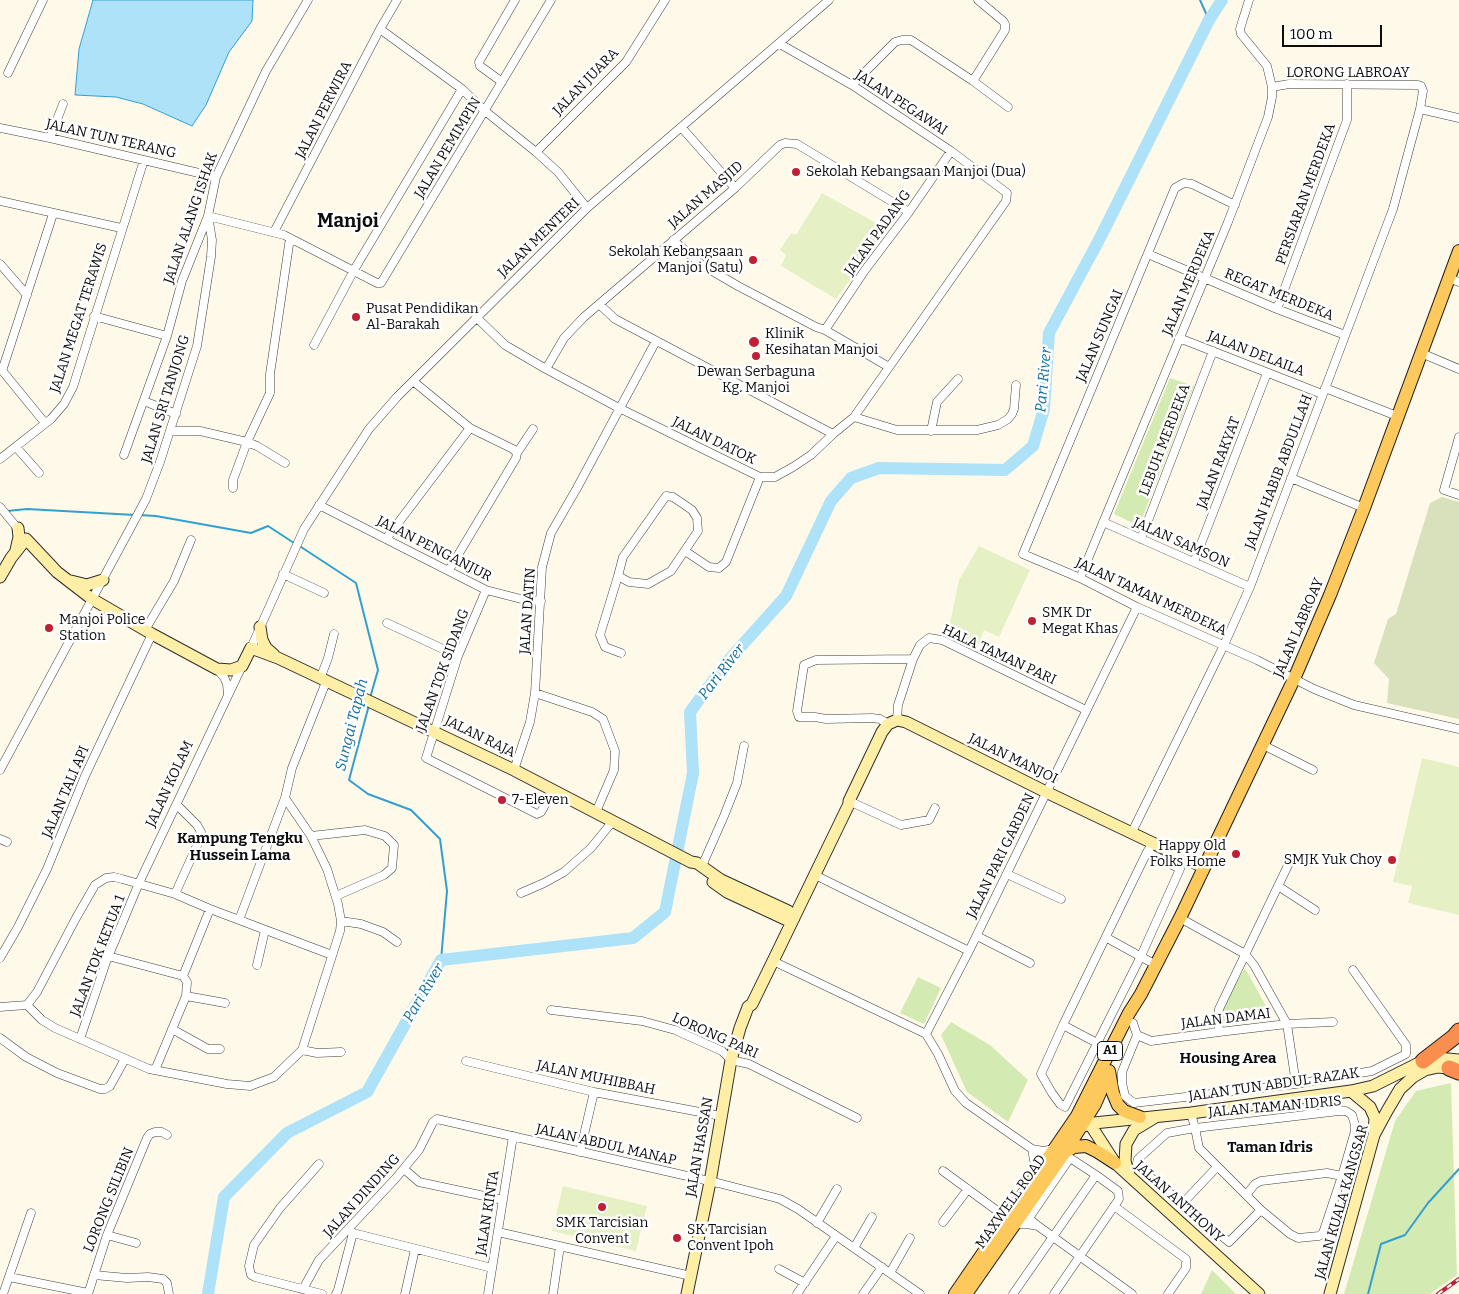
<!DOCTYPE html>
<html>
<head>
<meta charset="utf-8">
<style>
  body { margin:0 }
  #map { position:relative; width:1459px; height:1294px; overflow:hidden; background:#fff9ea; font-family:Bitter,serif }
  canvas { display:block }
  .scale { position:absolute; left:1282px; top:25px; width:100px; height:22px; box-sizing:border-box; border:2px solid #0c0c0c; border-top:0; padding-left:6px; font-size:15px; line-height:18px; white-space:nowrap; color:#0c0c0c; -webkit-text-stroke:4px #fff; paint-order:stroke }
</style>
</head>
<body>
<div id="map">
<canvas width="1459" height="1294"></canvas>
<div class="scale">100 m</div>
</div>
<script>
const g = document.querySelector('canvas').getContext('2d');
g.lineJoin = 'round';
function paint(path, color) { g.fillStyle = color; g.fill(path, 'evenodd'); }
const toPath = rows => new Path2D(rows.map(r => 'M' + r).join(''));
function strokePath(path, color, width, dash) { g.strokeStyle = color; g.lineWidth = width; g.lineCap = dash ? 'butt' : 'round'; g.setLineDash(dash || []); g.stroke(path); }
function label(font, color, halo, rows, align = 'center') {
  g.font = font + ' Bitter,serif'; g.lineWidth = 5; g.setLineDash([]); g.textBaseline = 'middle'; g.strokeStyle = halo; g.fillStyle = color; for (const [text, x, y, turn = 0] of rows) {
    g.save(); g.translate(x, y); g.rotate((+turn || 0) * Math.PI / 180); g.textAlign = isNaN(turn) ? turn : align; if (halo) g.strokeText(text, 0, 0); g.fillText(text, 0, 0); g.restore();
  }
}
const green = toPath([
  [1170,378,1194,386,1139,526,1114,514],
  [1245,968,1272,1017,1214,1025,1218,1012],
  [918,977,941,988,924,1024,900,1013],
  [951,1022,990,1045,1028,1080,1008,1122,967,1092,941,1035],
  [1451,1083,1457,1275,1430,1294,1344,1294,1395,1121,1416,1091],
  [1212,1270,1236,1294,1201,1294]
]);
const cemetery = toPath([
  [1442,497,1459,502,1459,719,1387,703,1389,679,1374,663,1388,619,1396,614,1430,503]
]);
const pitch = toPath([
  [822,193,887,229,836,299,781,266,786,255,780,250,791,233,796,235],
  [979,546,1030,570,999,637,984,630,978,645,948,632,959,580],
  [1422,758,1459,767,1459,897,1457,897,1459,897,1459,915,1408,903,1412,886,1393,882],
  [563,1186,647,1206,636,1251,552,1231]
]);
const water = toPath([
  [93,0,253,0,252,21,229,52,206,105,192,126,143,104,116,97,75,95,79,49,93,0]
]);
const stream = toPath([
  [1200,0,1209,20],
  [7,511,27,509,135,515],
  [140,515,156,516,251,533,268,526,294,543],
  [298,545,356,583,378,670,370,698],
  [369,705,349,780,368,794,411,810,440,839,447,891,441,960],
  [1368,1294,1381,1244,1405,1235,1428,1203,1459,1169]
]);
const river = toPath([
  [208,1294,224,1197,287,1133,367,1092,441,960,633,938,665,912,693,773,690,712,727,662,786,596,831,501,851,478,879,468,1005,470,1033,446,1044,409,1049,333,1100,238,1209,20,1222,0]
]);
const street = toPath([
  [380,29,462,89,485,111,536,152,558,172,587,208],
  [8,73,43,0],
  [973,81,1005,30,1005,24,1003,21,978,0],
  [502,82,480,66,479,62,515,0],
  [852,85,895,42,902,40,911,40,973,81,1008,107],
  [1272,87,1289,84,1418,85,1421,86,1423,91,1420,109,1459,118],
  [0,128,50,138,216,177],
  [682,128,735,188],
  [50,138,63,104],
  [536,152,626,62,665,0],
  [0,201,121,228],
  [1235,205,1192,184,1184,183,1175,188,1023,554,1080,578,1137,607,1257,660,1314,689,1354,705,1459,729],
  [208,216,284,235,377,283,381,283,551,0],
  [274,232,380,29,397,0],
  [673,240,702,265,738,286,816,327,825,330,889,367],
  [1148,254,1277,309,1345,335],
  [0,264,27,295],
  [1449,278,1459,282],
  [599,304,615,319,833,434],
  [1277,309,1347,120,1347,84],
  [94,316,167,336],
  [476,317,505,345,546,369,619,408,760,477,775,477,793,467,811,455,833,434,854,417,1006,201,1007,193,951,151,852,85,780,44],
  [825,330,865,270,909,212,951,151],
  [1179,338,1322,394],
  [314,345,354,270,462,89],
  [1421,353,1459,369],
  [0,368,45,423],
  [546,369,564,338,584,317,735,188,780,145,785,143,797,144,909,212],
  [2,371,53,214],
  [413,381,470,428,513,449,517,453,516,458,449,570],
  [1325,388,1397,416],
  [144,401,176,414],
  [854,417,897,430,977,430,998,425,1008,419,1012,414,1014,409,1016,385],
  [171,431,200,431,247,442,257,446,285,463],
  [931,431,937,402,958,379],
  [1459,437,1444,490,1459,495],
  [16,447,39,473],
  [517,453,533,429],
  [124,455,167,336,182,281,208,216,216,177,266,71,308,0],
  [0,459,51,419,64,404,73,387,144,160],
  [1291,478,1364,508],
  [233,488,233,480,247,442,270,393,270,374,290,238],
  [666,496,673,497,692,510,697,518,698,531,671,571,648,584,629,582,618,576,623,557,666,496],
  [319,505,486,590,525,600,541,601],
  [0,507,19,530],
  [1103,522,1250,587],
  [386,539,470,428],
  [1141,539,1213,351],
  [685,551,709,567,719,568,726,562,760,477],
  [1194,562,1267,373],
  [283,574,324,593],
  [618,576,600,635,605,647,621,653],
  [1080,578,1228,222,1268,117,1272,97,1272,87,1267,66,1241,34,1240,29,1249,0],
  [486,590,458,656,426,758,537,814,541,812,553,790],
  [387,623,458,656],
  [145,630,174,581,191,540],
  [251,648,304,529,369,429,397,397,587,208,829,0],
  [217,669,224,677,227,684,228,695],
  [320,679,328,658,334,634],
  [535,693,592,712,603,719,615,751,614,770,596,812],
  [897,720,898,705,913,659,920,645,929,638,942,640,1086,710],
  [888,724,880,719,872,718,826,719,815,717,799,717,797,711,804,665,816,660,913,659],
  [1263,745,1313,770],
  [0,770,146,499,160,462,197,346,211,257,212,240,208,216],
  [514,770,530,722,535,693,542,567,551,533,577,488,656,341],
  [849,801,901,825,929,820,935,808],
  [1132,832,1224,645,1250,587,1393,209,1420,109],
  [311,836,365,830,385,836,394,845,392,868,384,875,336,896],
  [0,839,7,842],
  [1147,852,1180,869,1141,956,1065,1107,1060,1104,1052,1093,1041,1074,1063,1025,1147,852,1153,843],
  [702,866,724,816,737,783,744,746],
  [1007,874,1061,899],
  [815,875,969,951],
  [1278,886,1315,910],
  [521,893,544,883,564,872,591,848,613,821],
  [175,894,199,841,201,832,197,825,177,805],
  [1180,918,1245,954,1254,965,1287,1024,1296,1084],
  [239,920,285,798,292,768,326,682],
  [341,921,361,924,383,932,397,942],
  [977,936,1030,963],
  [1107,938,1156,965],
  [108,956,183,976],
  [0,958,18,927,47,869,85,776,152,634],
  [773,961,926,1034,938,1054,955,1091,966,1103,1032,1149,1043,1151,1055,1149],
  [257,965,265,930],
  [186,996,225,1003],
  [27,1005,42,1020,55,1028,149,1069,227,1084,250,1086,274,1077,302,1050,340,931,341,921,338,904,327,869,311,836,285,798],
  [27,1005,37,992,76,918,95,885,106,878,114,877,122,879,175,894,210,909,332,955],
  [0,1007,27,1005],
  [551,1010,642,1021,675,1030,722,1051,731,1060,749,1064,857,1118],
  [1133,1023,1137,1035,1151,1041,1219,1032,1287,1024,1333,1022],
  [1063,1025,1097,1043],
  [172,1029,208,1049,220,1049],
  [1219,1032,1218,1016,1219,1009,1292,857],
  [926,1034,969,951,1137,607],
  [1137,1035,1122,1072,1122,1083,1125,1096,1134,1103,1296,1084,1372,1071,1406,1054,1406,1045,1353,970],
  [0,1038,26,1057,57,1073,100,1089,105,1089,110,1086,125,1059],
  [80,1039,106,962,139,883,242,666],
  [302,1050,317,1053,341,1052],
  [466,1061,594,1092,721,1116],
  [155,1070,186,996,187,982,183,976,210,909],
  [1309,1098,1312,1114],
  [1191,1113,1195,1128,1199,1148,1261,1210,1290,1234,1298,1238,1319,1236,1323,1233,1342,1176,1355,1131,1355,1125,1352,1115,1346,1111,1339,1111,1195,1128,1167,1133,1138,1159,1137,1163,1138,1167,1229,1242,1261,1210],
  [1032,1149,1035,1166,1033,1177],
  [580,1152,594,1092],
  [319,1164,280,1208,254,1245,249,1266,251,1275,255,1277,322,1294],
  [404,1169,419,1182,503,1200],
  [943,1171,1007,1218],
  [1246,1195,1255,1184,1261,1181,1327,1173,1342,1176],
  [1182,1204,1217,1167],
  [1114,1206,1186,1259,1186,1268,1168,1294],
  [1026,1216,1038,1226,1132,1294],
  [1029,1218,1070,1158,1096,1175,1118,1191,1119,1199,1054,1294],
  [943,1222,968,1189],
  [817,1223,837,1189],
  [1015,1224,1027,1224,1038,1226],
  [498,1232,691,1276],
  [353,1233,492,1268],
  [107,1235,136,1243],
  [854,1248,872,1217],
  [779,1269,805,1283],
  [890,1273,910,1238],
  [94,1275,127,1278,148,1277,163,1279,167,1283,169,1294],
  [9,1277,88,1293],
  [303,1289,319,1260,396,1178,419,1150,433,1122,437,1119,718,1183,780,1199,798,1209,920,1294],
  [3,1294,31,1213],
  [88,1294,107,1235,147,1138,150,1134,155,1132,162,1132,167,1135],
  [336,1294,338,1290,353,1233,350,1230],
  [405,1294,415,1249],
  [488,1294,513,1136],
  [553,1294,560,1246],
  [797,1294,836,1236],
  [863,1294,882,1267],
  [1013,1294,1096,1175]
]);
const secondary = toPath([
  [16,550,19,537,18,528],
  [0,577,11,558,26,539,57,572,92,599,152,634,217,669,231,670,242,666,251,648,278,658,514,770,691,862,697,863,721,880,788,911,794,918],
  [71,581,87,585,103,580],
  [260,627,262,640,266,648,274,655],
  [713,882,727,892,785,919,794,918],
  [1351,1091,1370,1107,1375,1118,1374,1132],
  [1086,1118,1115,1163,1259,1294],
  [1077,1128,1094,1123,1191,1113,1351,1091,1373,1086,1423,1061,1437,1058,1459,1060],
  [1129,1175,1125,1161,1126,1144,1134,1130,1154,1118],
  [687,1294,710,1182,731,1060,740,1028,748,1007,752,1004,773,961,849,804,849,801,882,732,888,724,897,720,906,722,1046,792,1203,867],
  [1330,1294,1374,1135,1387,1111,1400,1089,1413,1077,1425,1070,1438,1067,1457,1069]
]);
const primary = toPath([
  [1109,1071,1113,1093,1118,1105,1124,1111,1140,1117],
  [1065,1152,1074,1147,1086,1146,1098,1152,1115,1163],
  [955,1294,1077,1116,1129,1013,1141,994,1180,918,1294,679,1330,595,1364,508,1459,251],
  [966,1294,1065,1152,1095,1104,1106,1079]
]);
const highway = toPath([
  [1423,1061,1454,1037,1459,1031],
  [1449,1068,1459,1072]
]);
const rail = toPath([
  [1438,1294,1459,1279]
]);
const markers = [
  [796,172,5,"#bf2035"],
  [753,260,5,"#bf2035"],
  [356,317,5,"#bf2035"],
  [754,342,6,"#bf2035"],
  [756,356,5,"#bf2035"],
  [1032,621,5,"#bf2035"],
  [49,628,5,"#bf2035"],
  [502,800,5,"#bf2035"],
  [1236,854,5,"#bf2035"],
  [1392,860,5,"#bf2035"],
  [602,1207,5,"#bf2035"],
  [677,1238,5,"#bf2035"]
];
const shields = [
  [1110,1051,25]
];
const shieldNames = [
  ["A1",1110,1051]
];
const streetNames = [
  ["LORONG LABROAY",1348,73],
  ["JALAN JUARA",586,82,-46],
  ["JALAN PEGAWAI",901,103,33],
  ["JALAN PERWIRA",324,110,-63],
  ["JALAN TUN TERANG",111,139,13],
  ["JALAN PEMIMPIN",448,148,-59],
  ["PERSIARAN MERDEKA",1306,194,-70],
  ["JALAN MASJID",706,195,-41],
  ["JALAN ALANG ISHAK",191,218,-71],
  ["JALAN PADANG",878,233,-54],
  ["JALAN MENTERI",539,238,-44],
  ["JALAN MERDEKA",1189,283,-67],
  ["REGAT MERDEKA",1279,295,22],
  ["JALAN MEGAT TERAWIS",79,318,-72],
  ["JALAN SUNGAI",1100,336,-67],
  ["JALAN DELAILA",1256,354,21],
  ["JALAN SRI TANJONG",166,399,-73],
  ["LEBUH MERDEKA",1165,440,-69],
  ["JALAN DATOK",714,441,26],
  ["JALAN RAKYAT",1219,463,-69],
  ["JALAN HABIB ABDULLAH",1279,472,-69],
  ["JALAN SAMSON",1181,543,24],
  ["JALAN PENGANJUR",434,549,27],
  ["JALAN TAMAN MERDEKA",1151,597,25],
  ["JALAN DATIN",528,611,-86],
  ["JALAN LABROAY",1299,628,-67],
  ["HALA TAMAN PARI",999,655,25],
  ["JALAN TOK SIDANG",443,670,-70],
  ["JALAN RAJA",480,737,26],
  ["JALAN MANJOI",1013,759,26],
  ["JALAN KOLAM",170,784,-65],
  ["JALAN TALI API",66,792,-67],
  ["JALAN PARI GARDEN",1001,856,-64],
  ["JALAN TOK KETUA 1",98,956,-69],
  ["JALAN DAMAI",1226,1019,-7],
  ["LORONG PARI",715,1036,24],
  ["JALAN MUHIBBAH",596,1078,12],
  ["JALAN TUN ABDUL RAZAK",1274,1085,-8],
  ["JALAN TAMAN IDRIS",1275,1107,-5],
  ["JALAN ABDUL MANAP",606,1145,13],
  ["JALAN HASSAN",700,1147,-80],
  ["JALAN DINDING",362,1196,-48],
  ["LORONG SILIBIN",109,1200,-68],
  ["MAXWELL ROAD",1011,1202,-55],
  ["JALAN ANTHONY",1179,1202,42],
  ["JALAN KUALA KANGSAR",1342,1202,-74],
  ["JALAN KINTA",488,1213,-81]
];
const poiNames = [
  ["Sekolah Kebangsaan Manjoi (Dua)",806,172],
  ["Sekolah Kebangsaan",743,252,"right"],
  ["Manjoi (Satu)",743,268,"right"],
  ["Pusat Pendidikan",366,309],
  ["Al-Barakah",366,325],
  ["Klinik",765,334],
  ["Kesihatan Manjoi",765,350],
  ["Dewan Serbaguna",756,372,"center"],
  ["Kg. Manjoi",756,388,"center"],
  ["SMK Dr",1042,613],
  ["Megat Khas",1042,629],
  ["Manjoi Police",59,620],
  ["Station",59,636],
  ["7-Eleven",512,800],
  ["Happy Old",1226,846,"right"],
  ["Folks Home",1226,862,"right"],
  ["SMJK Yuk Choy",1382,860,"right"],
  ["SMK Tarcisian",602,1223,"center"],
  ["Convent",602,1239,"center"],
  ["SK Tarcisian",687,1230],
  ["Convent Ipoh",687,1246]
];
const waterNames = [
  ["Pari River",1044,380,-85],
  ["Pari River",722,672,-52],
  ["Sungai Tapah",352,725,-76],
  ["Pari River",424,993,-59]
];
const neighbourhoodNames = [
  ["Kampung Tengku",240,839],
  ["Hussein Lama",240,856],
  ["Housing Area",1228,1059],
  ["Taman Idris",1270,1148]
];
const districtNames = [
  ["Manjoi",348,222]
];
paint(green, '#d4eab3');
paint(cemetery, '#d8e0bc');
paint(pitch, '#e5f1c5');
paint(water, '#ade2f8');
strokePath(water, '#329fd1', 1);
strokePath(stream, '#329fd1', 2);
strokePath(river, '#ade2f8', 12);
strokePath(street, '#3f3f3f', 9);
strokePath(secondary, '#2e2e2e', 13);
strokePath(primary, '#1d1d1d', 14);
strokePath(highway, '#1d1d1d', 17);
strokePath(street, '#fff', 8);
strokePath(secondary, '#ffeea5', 11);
strokePath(primary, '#fdc85c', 12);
strokePath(highway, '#f98e4e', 15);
strokePath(rail, '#bf2035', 4);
strokePath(rail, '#fff', 2, [5.5]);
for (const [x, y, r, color] of markers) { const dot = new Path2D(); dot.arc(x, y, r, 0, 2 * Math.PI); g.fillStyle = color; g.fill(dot); strokePath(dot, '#fff', 2); }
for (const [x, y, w] of shields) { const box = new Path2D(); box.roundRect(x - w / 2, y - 9.5, w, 19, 4); g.fillStyle = '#fff'; g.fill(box); strokePath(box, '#0c0c0c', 1); }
label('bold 12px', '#0c0c0c', null, shieldNames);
label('14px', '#0c0c0c', '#fff', streetNames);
label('14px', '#0c0c0c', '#fff', poiNames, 'left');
label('italic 15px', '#126ea0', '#fff', waterNames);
label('bold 15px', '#0c0c0c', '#fff', neighbourhoodNames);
label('bold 19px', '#0c0c0c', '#fff', districtNames);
</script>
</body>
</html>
